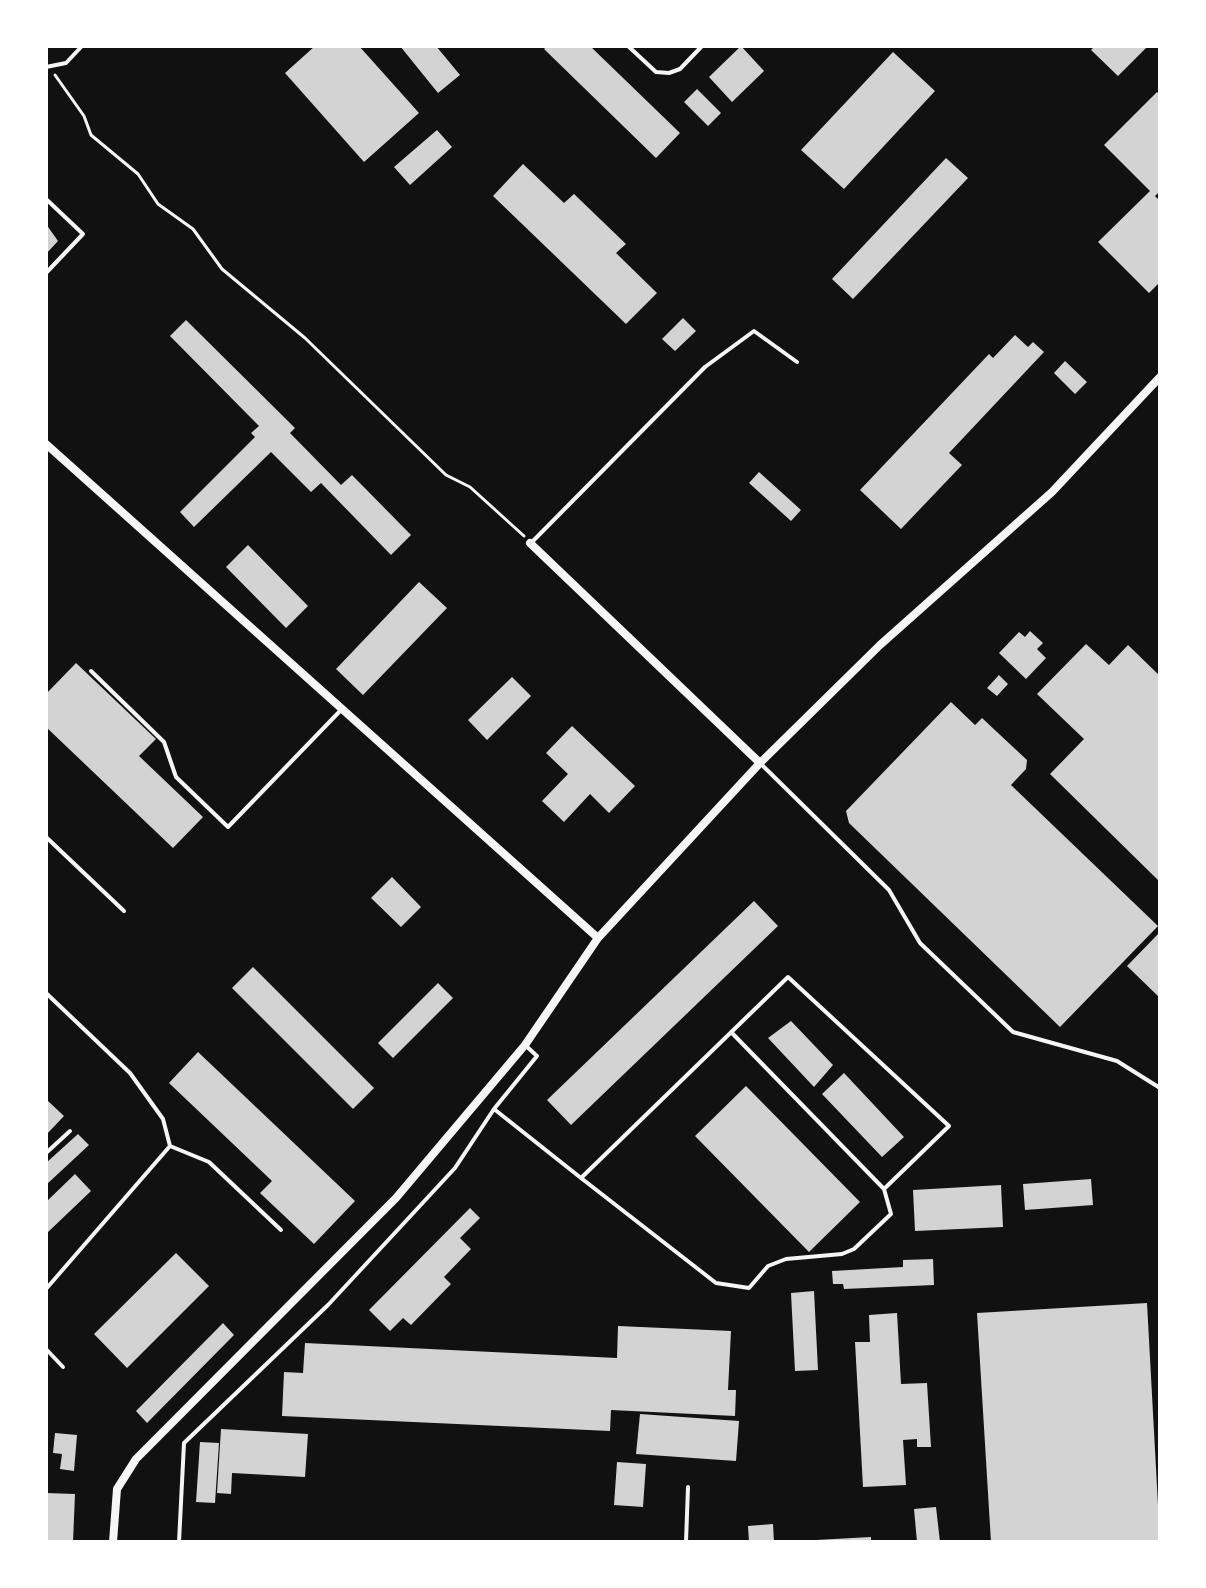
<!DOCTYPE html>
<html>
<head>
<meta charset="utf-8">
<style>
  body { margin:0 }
  #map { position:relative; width:1206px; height:1588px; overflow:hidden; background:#111; font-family:Ubuntu,sans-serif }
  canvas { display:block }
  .frame { position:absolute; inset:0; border:48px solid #fff; pointer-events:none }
</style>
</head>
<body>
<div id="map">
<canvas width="1206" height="1588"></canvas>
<div class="frame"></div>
</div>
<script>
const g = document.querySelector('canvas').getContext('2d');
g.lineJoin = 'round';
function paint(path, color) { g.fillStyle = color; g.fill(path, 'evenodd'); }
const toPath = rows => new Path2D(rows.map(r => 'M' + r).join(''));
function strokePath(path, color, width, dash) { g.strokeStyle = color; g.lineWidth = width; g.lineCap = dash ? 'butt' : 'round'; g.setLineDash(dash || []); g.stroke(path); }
const building = toPath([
  [315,46,359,46,419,113,364,162,285,73],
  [400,46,436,46,460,75,438,93],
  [547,46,590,46,680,133,656,158,544,49],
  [741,46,764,71,732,102,709,77],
  [1095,46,1148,46,1118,76,1091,50],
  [893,52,935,91,844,189,801,150],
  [697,89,721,113,708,126,684,102],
  [1157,92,1160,95,1160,191,1155,196,1160,201,1160,282,1149,293,1098,242,1150,191,1104,145],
  [437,130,452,147,410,185,394,167],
  [946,158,968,178,853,299,832,279],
  [523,164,564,203,574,194,626,244,616,253,657,293,626,324,493,196],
  [46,224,58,241,46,254],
  [683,318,696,331,675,351,662,339],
  [186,320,295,428,290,433,341,485,352,475,411,535,391,555,321,483,311,492,271,452,194,527,180,512,255,437,251,433,259,426,170,336],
  [1015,335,1028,347,1033,342,1044,352,949,453,962,465,901,529,860,490,989,354,993,358],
  [1065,361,1087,382,1075,394,1054,373],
  [759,472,801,510,791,521,749,483],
  [248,545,308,606,286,628,226,567],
  [419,582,447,608,363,695,336,669],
  [1030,631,1043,643,1037,649,1046,658,1026,679,999,653,1019,632,1025,637],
  [1086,644,1109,665,1128,645,1160,676,1160,882,1050,774,1084,739,1037,694],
  [76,663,156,739,139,756,203,817,173,848,46,727,46,694],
  [999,675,1008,684,997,696,987,688],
  [512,677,531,696,487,740,468,720],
  [951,702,975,725,982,718,1027,760,1026,769,1011,785,1158,926,1060,1027,849,823,846,811],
  [572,726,635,786,609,813,590,794,564,822,542,801,568,774,546,753],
  [392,877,421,907,401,927,371,898],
  [754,901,778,926,571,1125,547,1100],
  [1160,932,1160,998,1127,966],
  [253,967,374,1088,353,1109,232,988],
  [438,983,453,998,393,1058,378,1043],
  [791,1021,833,1065,814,1087,768,1038],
  [198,1052,355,1201,314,1244,260,1193,272,1181,169,1083],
  [844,1073,904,1137,882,1157,822,1094],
  [746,1086,860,1202,809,1252,695,1136],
  [48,1101,64,1116,46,1135,46,1102],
  [78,1134,89,1145,46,1185,46,1163],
  [75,1174,91,1191,46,1234,46,1202],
  [1091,1179,1093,1205,1025,1210,1023,1184],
  [1001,1185,1003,1227,915,1231,913,1190],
  [470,1208,480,1218,460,1238,471,1249,444,1277,451,1284,411,1325,403,1318,390,1331,369,1310],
  [176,1253,209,1286,127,1368,94,1334],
  [933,1259,934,1285,844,1289,843,1284,833,1284,832,1271,903,1267,903,1260],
  [814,1291,818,1370,795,1371,791,1293],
  [1147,1303,1160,1542,991,1542,977,1313],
  [897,1313,901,1384,927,1383,931,1447,917,1447,917,1439,903,1440,906,1485,863,1487,855,1342,870,1342,869,1315],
  [223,1323,234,1335,147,1423,136,1411],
  [618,1326,731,1331,728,1390,736,1390,735,1416,611,1410,610,1431,282,1416,284,1372,303,1373,305,1343,617,1358],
  [640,1414,739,1421,736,1461,636,1454],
  [221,1429,308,1434,305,1477,232,1473,231,1494,217,1493],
  [55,1433,77,1435,74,1471,60,1469,62,1454,53,1453],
  [200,1442,219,1443,215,1503,196,1502],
  [617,1462,646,1464,643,1507,614,1505],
  [46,1493,75,1494,73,1542,46,1542],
  [936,1507,940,1542,917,1542,914,1509],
  [773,1524,774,1542,749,1542,748,1526],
  [871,1537,871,1542,816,1542,816,1540]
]);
const path = toPath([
  [55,75,84,116,91,135,138,174,158,204,193,229,222,269,305,338,446,475,470,487,524,536]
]);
const service = toPath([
  [628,46,656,72,669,73,680,69,702,46],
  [46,67,66,63,82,46],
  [46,199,83,234,46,273],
  [532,542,705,367,754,331,797,362],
  [91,671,164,742,176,777,228,827,341,710],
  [762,765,889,890,920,943,1013,1032,1117,1061,1160,1088],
  [46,837,124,911],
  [46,993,130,1073,163,1119,170,1146,46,1289],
  [731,1032,884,1189],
  [494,1109,581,1178,716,1283,749,1288,768,1266,786,1259,842,1254,854,1249,891,1214,884,1189,949,1126,788,977,581,1178],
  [170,1146,209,1162,281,1230],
  [46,1153,70,1131],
  [46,1349,63,1367],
  [179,1542,184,1443,328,1305,455,1168,494,1109,537,1056,525,1045],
  [686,1542,688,1487]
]);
const minor = toPath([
  [46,444,598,938],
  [530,543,760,763],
  [113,1542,117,1489,136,1459,396,1198,525,1045,598,938,760,763,880,645,1052,492,1160,377]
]);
paint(building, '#d3d3d3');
strokePath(path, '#f5f5f5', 3);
strokePath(service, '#f5f5f5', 4);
strokePath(minor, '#f5f5f5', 8);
</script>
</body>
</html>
